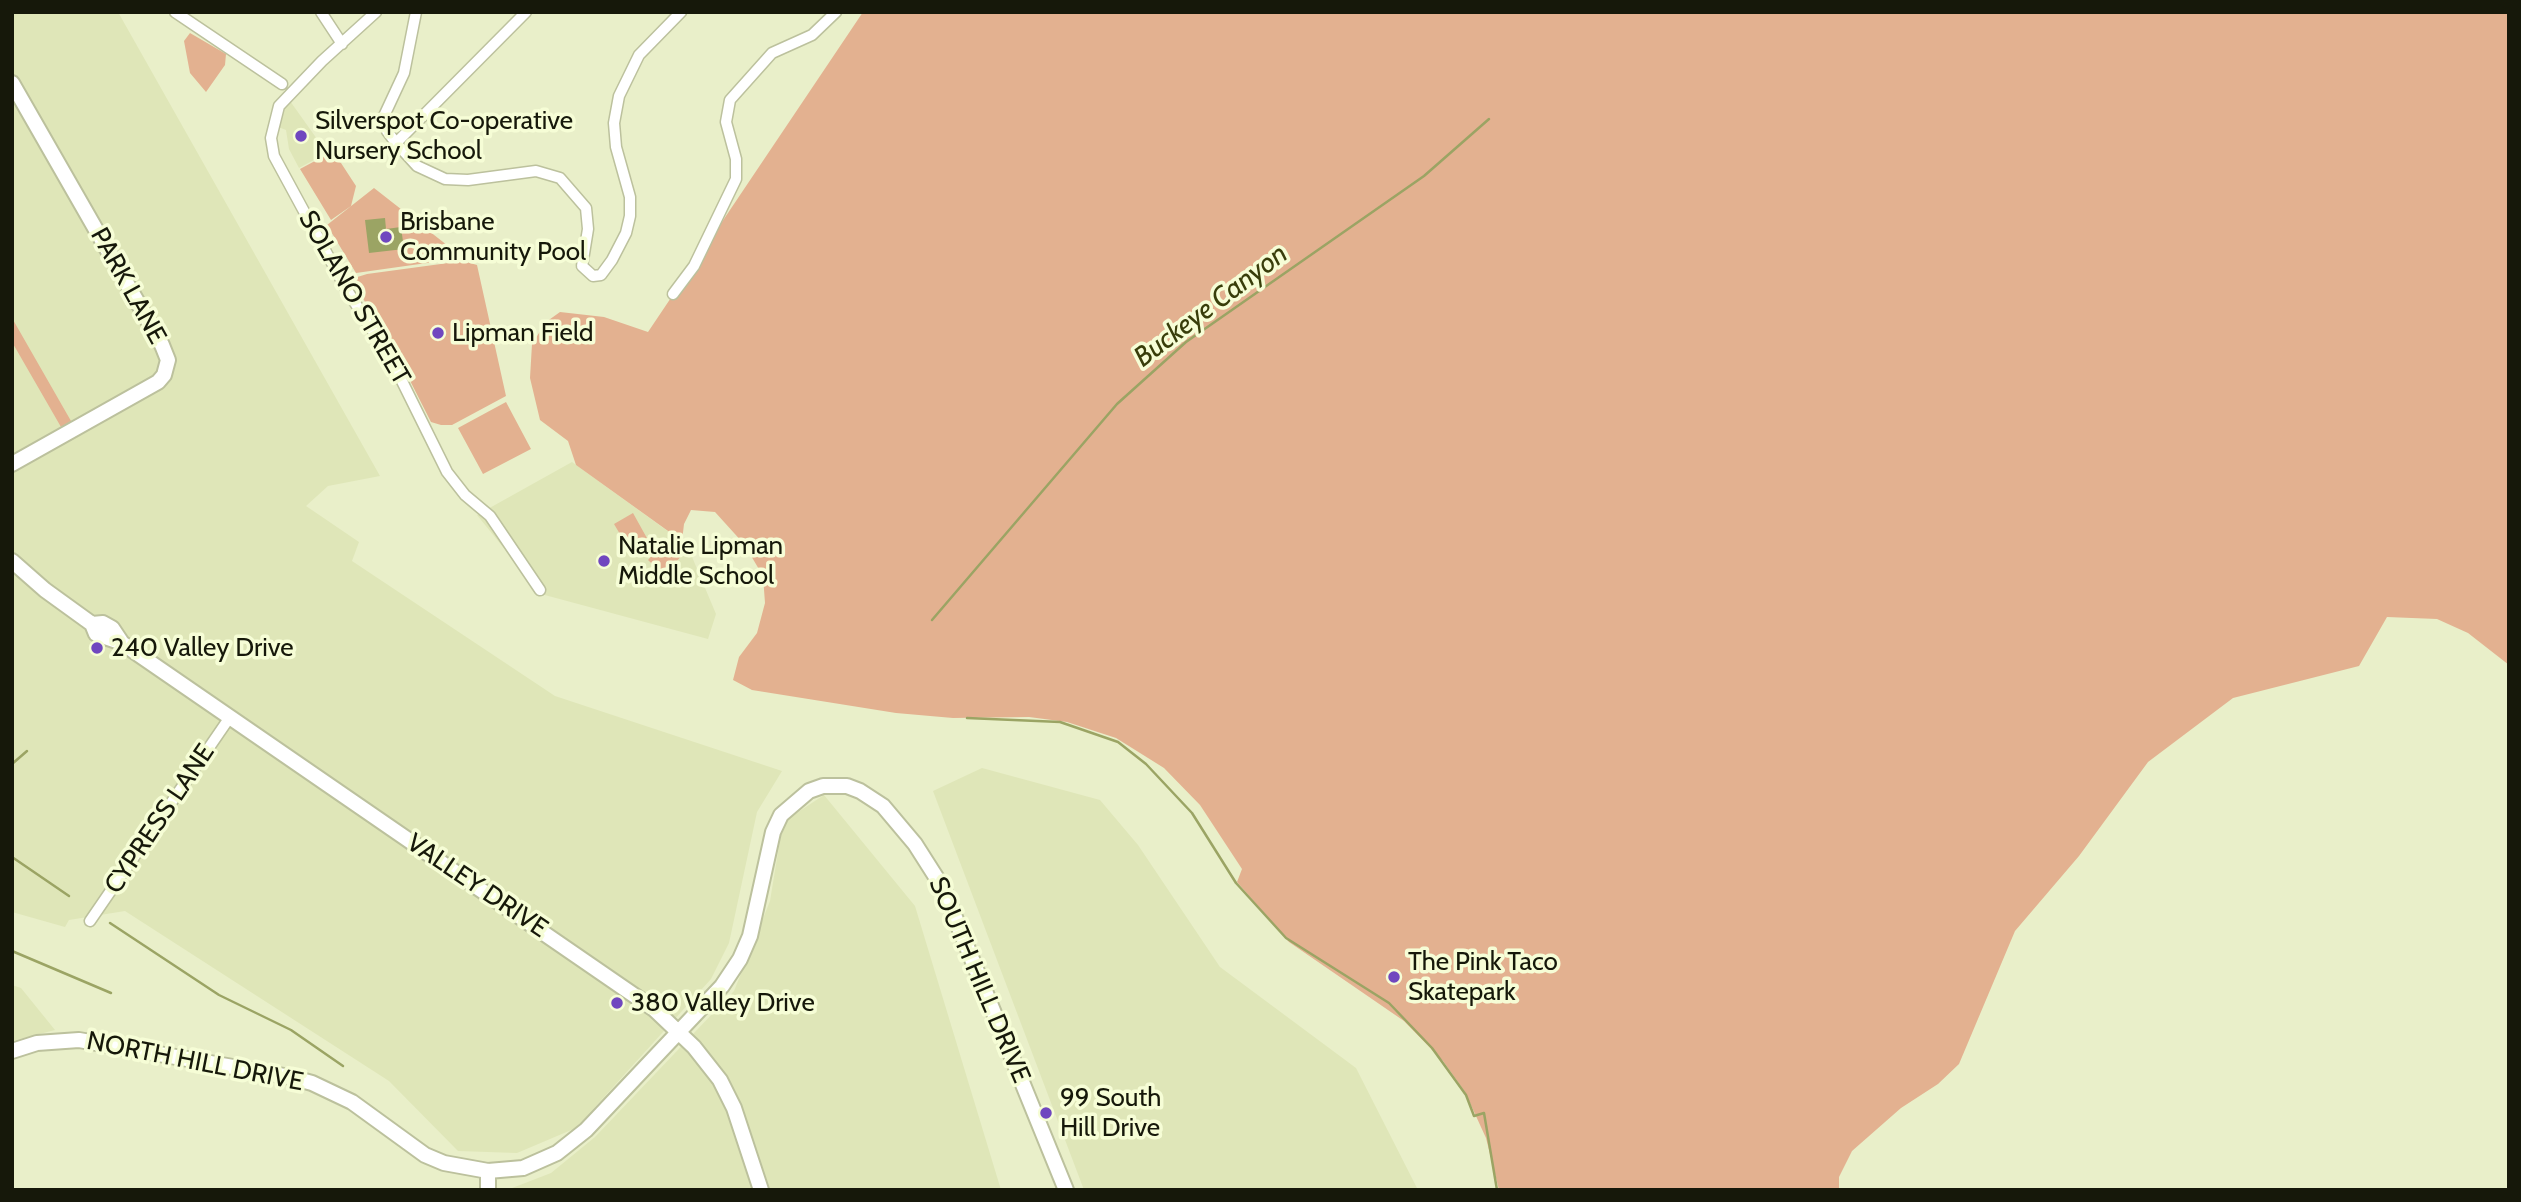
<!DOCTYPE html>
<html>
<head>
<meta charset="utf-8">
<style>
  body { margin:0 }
  #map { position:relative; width:2521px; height:1202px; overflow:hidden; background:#e9efc9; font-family:Cabin,sans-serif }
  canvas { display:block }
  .frame { position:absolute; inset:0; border:14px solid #16180a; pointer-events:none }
</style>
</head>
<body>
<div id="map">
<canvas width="2521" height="1202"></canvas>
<div class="frame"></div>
</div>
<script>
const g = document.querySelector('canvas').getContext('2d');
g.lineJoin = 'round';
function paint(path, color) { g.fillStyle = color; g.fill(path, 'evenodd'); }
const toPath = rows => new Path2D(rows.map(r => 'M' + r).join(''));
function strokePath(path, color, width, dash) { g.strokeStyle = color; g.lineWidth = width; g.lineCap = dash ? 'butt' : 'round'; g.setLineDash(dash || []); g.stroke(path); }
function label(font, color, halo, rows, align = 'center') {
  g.font = font + ' Cabin,sans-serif'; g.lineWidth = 7; g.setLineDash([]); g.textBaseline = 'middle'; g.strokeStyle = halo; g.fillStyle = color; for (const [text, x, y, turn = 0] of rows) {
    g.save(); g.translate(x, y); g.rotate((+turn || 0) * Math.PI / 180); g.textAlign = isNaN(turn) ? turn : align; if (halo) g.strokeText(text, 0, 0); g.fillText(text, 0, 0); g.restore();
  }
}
const built = toPath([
  [12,12,118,12,380,476,328,486,306,506,359,542,352,561,555,696,782,771,757,812,729,943,711,979,576,1128,517,1153,458,1151,389,1081,125,911,69,920,65,927,12,912],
  [290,101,327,153,299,168,289,149,286,130,278,127,283,108],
  [572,462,687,545,716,614,708,639,541,594,477,515],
  [982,768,1100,800,1138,845,1220,967,1356,1068,1418,1190,1084,1190,933,791],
  [824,795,915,906,1001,1190,507,1190,551,1173,595,1137,734,991,770,901,783,822],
  [12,985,21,988,55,1030,12,1041]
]);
const green = toPath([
  [863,12,2509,12,2509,665,2468,633,2437,619,2387,617,2359,666,2233,698,2148,762,2079,856,2015,931,1959,1064,1938,1084,1901,1108,1852,1151,1839,1177,1839,1190,1499,1190,1486,1138,1465,1092,1443,1061,1404,1021,1289,942,1237,882,1242,869,1200,805,1164,768,1116,738,1067,722,1029,717,953,718,896,713,752,690,733,680,739,657,757,633,765,603,763,576,744,544,715,512,691,510,684,524,682,541,576,465,568,441,540,420,530,378,532,344,546,322,560,312,604,317,648,332],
  [190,33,226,54,225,65,206,92,190,73,184,41],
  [328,154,341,163,356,186,351,206,331,220,300,169],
  [374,188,452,249,448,260,356,273,327,225],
  [463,261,477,265,506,396,452,425,441,425,431,422,395,351,351,279,367,274],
  [12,318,71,421,61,427,12,342],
  [506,402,531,449,483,474,458,428],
  [633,513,648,540,630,551,614,524],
  [670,536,686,551,664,575,648,560]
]);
const water = toPath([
  [385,218,386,229,401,227,404,249,369,253,365,220]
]);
const stream = toPath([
  [932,620,1117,404,1186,342,1424,176,1489,119],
  [967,718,1060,722,1118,742,1146,764,1192,813,1236,883,1286,938,1389,1003,1432,1048,1466,1095,1474,1116,1484,1113,1497,1190],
  [12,764,27,751],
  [12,857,69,896],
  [110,923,219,995,291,1030,343,1066],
  [12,951,111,993]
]);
const street = toPath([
  [175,12,282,84],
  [321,12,342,44],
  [376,12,322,61,279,106,271,138,274,156,345,287,393,363,447,472,465,495,490,516,540,590],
  [416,12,404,73,384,116,387,131,396,143,417,166,445,179,468,180,536,171,560,178,586,208,588,229,582,266,593,276,601,275,612,260,626,233,630,216,630,197,616,147,614,123,619,96,639,55,681,12],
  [396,143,526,12],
  [673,294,694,266,736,179,736,159,726,122,730,100,772,53,812,35,836,12],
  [90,921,230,717]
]);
const secondary = toPath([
  [12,83,162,345,168,360,164,375,158,382,12,464],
  [12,561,45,590,92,624,96,634,122,643],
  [92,624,103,623,112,628,122,643,654,1009,694,1047,720,1080,734,1108,761,1190],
  [12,1051,37,1043,79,1040,290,1077,312,1083,352,1102,425,1155,444,1163,488,1171,523,1168,557,1153,586,1130,722,986,740,959,750,936,773,832,781,815,809,791,823,786,847,786,860,791,883,806,915,844,943,888,1066,1190],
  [488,1190,488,1171]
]);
const markers = [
  [301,136,7,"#7047bf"],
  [386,237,7,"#7047bf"],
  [438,333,7,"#7047bf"],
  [604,561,7,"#7047bf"],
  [97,648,7,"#7047bf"],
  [1394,977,7,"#7047bf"],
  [617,1003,7,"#7047bf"],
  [1046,1113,7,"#7047bf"]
];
const poiNames = [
  ["Silverspot Co-operative",315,121],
  ["Nursery School",315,151],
  ["Brisbane",400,222],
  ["Community Pool",400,252],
  ["Lipman Field",452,333],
  ["Natalie Lipman",618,546],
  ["Middle School",618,576],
  ["240 Valley Drive",111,648],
  ["The Pink Taco",1408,962],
  ["Skatepark",1408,992],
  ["380 Valley Drive",631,1003],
  ["99 South",1060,1098],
  ["Hill Drive",1060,1128]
];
const streetNames = [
  ["PARK LANE",128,286,61],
  ["SOLANO STREET",354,298,60],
  ["CYPRESS LANE",160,819,-56],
  ["VALLEY DRIVE",477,886,34],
  ["SOUTH HILL DRIVE",979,980,67],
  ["NORTH HILL DRIVE",195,1062,11]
];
const waterNames = [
  ["Buckeye Canyon",1211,306,-37]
];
paint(built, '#dfe6b8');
paint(green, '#e3b190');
paint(water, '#9ba464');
strokePath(stream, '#9ba464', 2.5);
strokePath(street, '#bcc19d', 13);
strokePath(secondary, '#bcc19d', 18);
strokePath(street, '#fff', 10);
strokePath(secondary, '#fff', 14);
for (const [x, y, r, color] of markers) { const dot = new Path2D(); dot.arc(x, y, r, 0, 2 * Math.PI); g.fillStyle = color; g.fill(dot); strokePath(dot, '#f6fdd6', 2.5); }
label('26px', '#16180a', '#f6fdd6', poiNames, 'left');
label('26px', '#16180a', '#f6fdd6', streetNames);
label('italic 28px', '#383d0a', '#f6fdd6', waterNames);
</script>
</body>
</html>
